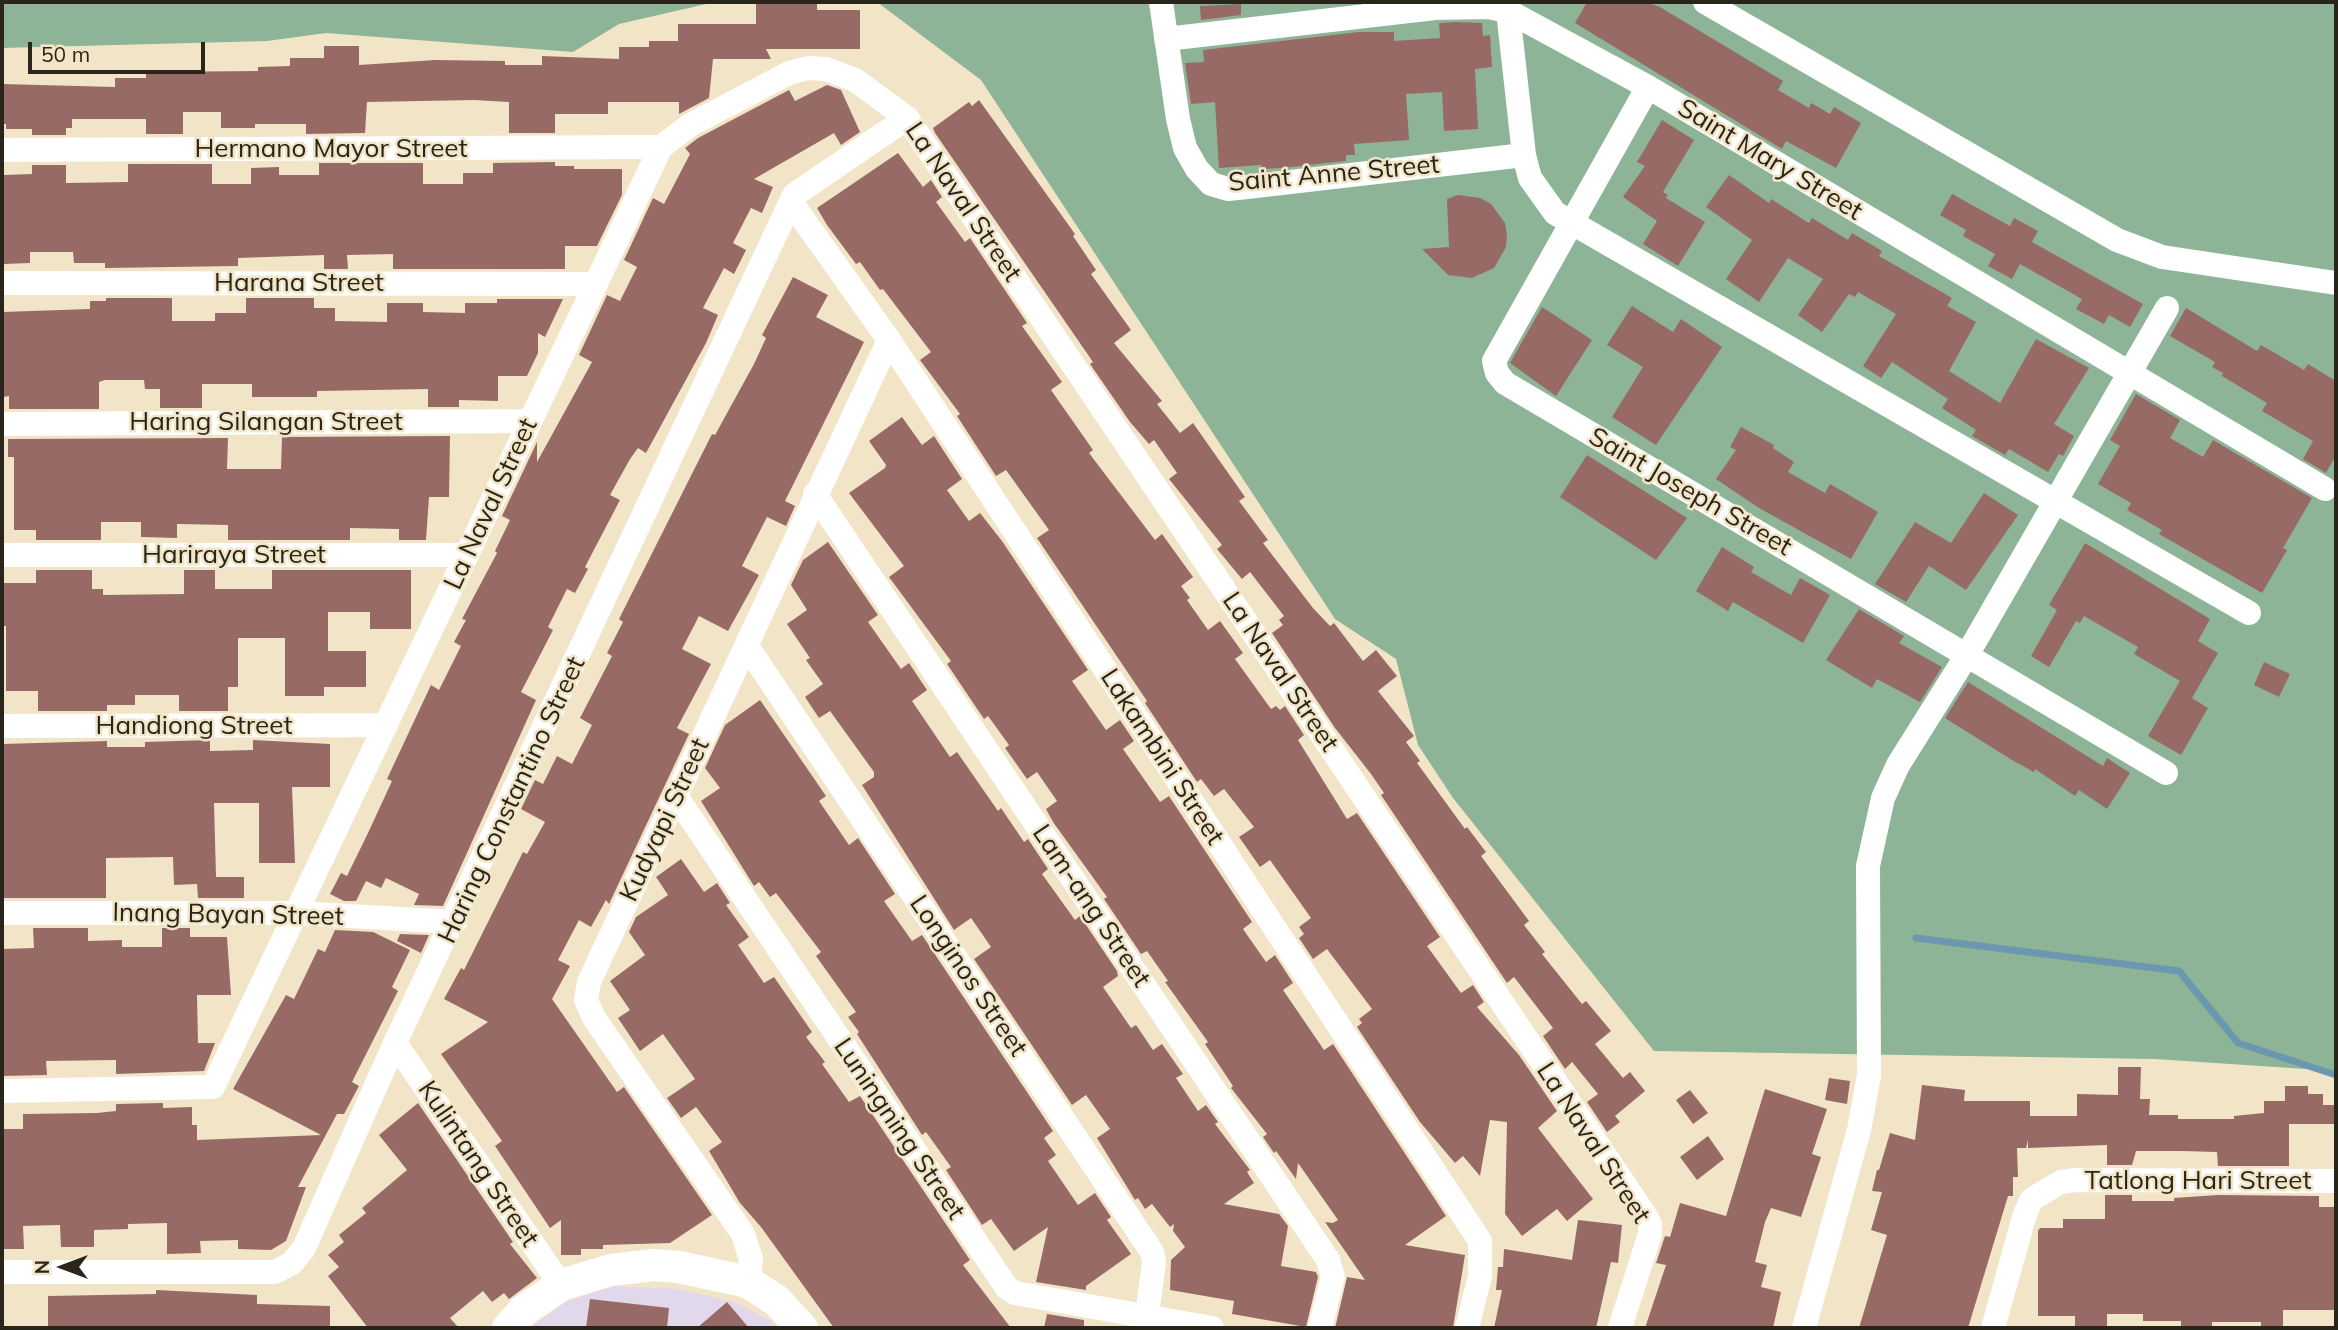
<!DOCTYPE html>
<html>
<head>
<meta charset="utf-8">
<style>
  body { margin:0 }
  #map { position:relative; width:2338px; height:1330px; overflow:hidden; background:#f2e5c7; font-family:Mulish,sans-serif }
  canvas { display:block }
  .frame { position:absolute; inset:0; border:4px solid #2a251a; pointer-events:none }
  .north { position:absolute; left:28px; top:1232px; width:70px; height:70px; -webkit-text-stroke:5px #f2e5c7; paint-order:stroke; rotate:270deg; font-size:19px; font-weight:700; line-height:28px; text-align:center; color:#2a251a }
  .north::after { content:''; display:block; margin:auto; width:24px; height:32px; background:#2a251a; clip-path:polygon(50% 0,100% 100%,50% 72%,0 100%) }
  .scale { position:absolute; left:28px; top:42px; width:177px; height:32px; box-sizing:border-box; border:4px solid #2a251a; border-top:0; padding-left:9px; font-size:21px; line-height:24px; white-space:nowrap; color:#2a251a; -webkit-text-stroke:5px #f2e5c7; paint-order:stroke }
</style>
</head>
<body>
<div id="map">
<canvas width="2338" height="1330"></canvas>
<div class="frame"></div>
<div class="north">N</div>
<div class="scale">50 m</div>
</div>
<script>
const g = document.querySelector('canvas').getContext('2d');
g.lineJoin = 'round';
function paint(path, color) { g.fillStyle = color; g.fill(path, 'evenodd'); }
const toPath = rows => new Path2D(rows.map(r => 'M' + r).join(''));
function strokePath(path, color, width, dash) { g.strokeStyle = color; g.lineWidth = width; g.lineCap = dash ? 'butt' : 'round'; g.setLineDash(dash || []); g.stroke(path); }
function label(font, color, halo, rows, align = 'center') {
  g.font = font + ' Mulish,sans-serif'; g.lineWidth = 5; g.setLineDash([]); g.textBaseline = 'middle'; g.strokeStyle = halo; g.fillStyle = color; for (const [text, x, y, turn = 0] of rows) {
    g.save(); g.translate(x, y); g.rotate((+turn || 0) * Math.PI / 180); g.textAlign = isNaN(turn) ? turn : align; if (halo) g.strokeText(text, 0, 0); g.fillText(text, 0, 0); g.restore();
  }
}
const education = toPath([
  [612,1286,679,1289,737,1303,768,1319,777,1328,530,1328,565,1302]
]);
const forest = toPath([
  [2,2,715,2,619,24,573,52,326,33,267,41,2,48],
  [877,2,2336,2,2336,1071,2155,1059,1654,1051,1453,798,1418,745,1396,659,1335,619,981,80]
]);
const stream = toPath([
  [1916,938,2179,971,2238,1043,2336,1075]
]);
const building = toPath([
  [756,2,817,2,817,10,860,10,860,49,766,49,771,59,713,59,709,98,679,114,679,102,608,102,608,114,555,114,555,133,509,133,509,102,474,100,367,102,365,133,306,134,306,124,255,124,255,128,221,128,221,112,183,112,183,134,146,134,146,119,72,119,72,128,66,128,66,135,32,135,32,129,6,129,6,124,2,124,2,84,115,87,115,78,146,78,146,72,258,71,258,67,290,66,290,58,324,58,324,46,359,46,359,65,435,60,505,61,505,65,542,65,542,56,619,59,619,47,649,47,649,41,678,41,678,24,756,24],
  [1587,2,1646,2,1660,7,1783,81,1778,90,1809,108,1811,103,1830,114,1834,107,1861,123,1836,168,1786,141,1782,149,1575,23],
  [1241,4,1241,15,1201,20,1200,6],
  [1457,22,1482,23,1483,36,1490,35,1492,67,1475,69,1478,129,1444,131,1442,92,1406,94,1409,140,1354,144,1355,155,1346,155,1346,161,1282,168,1262,169,1261,165,1219,168,1215,102,1191,104,1185,63,1204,62,1203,50,1359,32,1394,32,1394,41,1440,38,1439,23],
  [827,85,841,90,860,132,841,145,834,133,754,179,773,187,762,213,751,208,733,243,746,250,734,274,724,268,703,308,718,315,706,343,646,453,638,448,630,459,610,495,620,500,585,567,588,569,575,593,567,589,548,627,553,630,521,692,536,700,443,906,414,905,419,894,386,878,381,888,366,881,356,901,344,901,330,894,341,873,347,876,368,833,392,781,387,779,431,685,439,690,461,646,454,642,466,620,462,619,497,553,495,551,510,520,502,516,537,442,537,462,592,362,579,355,607,295,620,301,637,267,624,260,653,198,664,204,690,154,685,148,698,138,789,90,795,101],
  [979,100,1075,234,1073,236,1096,270,1091,274,1131,330,1114,343,1162,401,1157,404,1180,433,1193,423,1245,497,1239,501,1268,540,1263,543,1313,608,1330,626,1334,623,1363,661,1376,650,1397,676,1378,691,1414,736,1406,742,1420,761,1417,763,1465,829,1467,827,1486,852,1481,856,1529,921,1524,925,1545,952,1542,954,1582,1004,1586,1001,1611,1031,1595,1044,1623,1078,1630,1072,1645,1091,1615,1116,1620,1122,1607,1132,1587,1102,1598,1094,1572,1062,1565,1069,1543,1036,1553,1028,1514,977,1507,983,1381,795,1384,793,1371,774,1335,728,1272,633,1283,625,1279,620,1284,616,1250,572,1242,579,1217,549,1222,545,1169,479,1177,473,1154,440,1149,444,1130,422,1090,364,1093,362,935,133,933,128,969,102,972,106],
  [1662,120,1694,140,1663,192,1668,195,1666,198,1705,222,1678,266,1643,244,1657,221,1623,197,1645,166,1637,162],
  [898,153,923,187,931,180,942,197,936,202,965,242,970,238,1027,323,1022,326,1062,382,1051,390,1093,450,1089,453,1155,540,1162,534,1193,577,1181,586,1190,598,1187,600,1208,630,1220,621,1243,653,1235,659,1271,709,1276,706,1280,710,1285,706,1304,735,1298,740,1347,819,1357,813,1440,937,1427,946,1461,993,1473,985,1484,1002,1477,1007,1519,1055,1557,1111,1538,1128,1593,1199,1567,1221,1557,1209,1522,1236,1505,1214,1507,1122,1490,1120,1480,1176,1463,1156,1455,1163,1420,1122,1357,1027,1362,1023,1359,1019,1372,1009,1327,949,1313,959,1299,938,1304,934,1299,927,1311,918,1270,860,1260,867,1239,837,1254,827,1224,789,1214,796,1201,779,1197,782,1145,703,1147,701,1037,538,1049,530,1006,470,996,476,957,416,960,414,920,360,931,352,883,289,880,290,860,262,856,264,827,225,817,208],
  [555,162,555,166,574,166,574,169,622,169,622,195,597,246,565,246,565,269,393,269,393,254,347,255,348,269,324,269,324,255,238,258,238,266,105,268,105,263,74,263,73,252,30,252,30,263,4,264,3,175,32,174,32,165,66,165,66,183,128,182,128,164,212,164,212,184,251,184,251,168,279,167,279,175,319,175,319,163,423,163,423,184,463,184,463,173,493,173,493,163],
  [1729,175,1769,203,1771,199,1809,223,1812,218,1848,240,1852,233,1882,251,1879,256,1952,298,1947,306,1976,322,1949,371,2000,403,2036,339,2089,368,2054,424,2074,436,2063,456,2059,454,2048,472,2009,449,2005,455,1972,436,1976,430,1942,408,1948,399,1892,362,1881,378,1863,366,1896,314,1858,292,1855,297,1849,294,1822,332,1798,315,1823,279,1788,258,1759,302,1726,279,1752,240,1706,207],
  [1952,194,2010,226,2014,218,2038,231,2032,242,2143,304,2130,327,2109,315,2104,324,2076,309,2082,299,2020,264,2012,279,1988,266,1995,254,1963,236,1966,230,1940,215],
  [1458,195,1480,198,1491,204,1505,223,1507,235,1506,247,1494,268,1472,278,1448,275,1422,249,1449,247,1447,199],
  [793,277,828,295,816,317,864,342,785,501,795,506,786,526,767,517,742,566,759,575,728,631,699,616,682,649,711,664,677,728,689,734,609,904,606,900,591,927,579,920,558,960,570,966,552,999,617,1092,624,1087,712,1215,670,1243,603,1245,603,1249,581,1249,581,1255,561,1255,561,1220,550,1228,495,1146,502,1141,441,1054,488,1022,444,999,461,968,464,970,523,852,527,854,545,822,521,809,535,780,543,784,557,756,572,764,592,725,580,718,612,656,607,653,623,622,619,619,712,434,715,435,754,364,766,338,762,335],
  [106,298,172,298,172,321,215,321,215,313,246,313,246,298,314,298,314,308,335,308,335,321,387,322,387,303,423,303,423,312,465,313,465,303,497,303,497,299,563,299,545,337,538,333,538,353,527,376,498,376,498,401,459,400,459,407,428,407,428,389,317,391,317,397,252,397,252,384,202,384,202,408,160,408,160,389,145,389,144,380,105,380,99,382,99,409,9,409,9,396,3,397,2,312,90,309,90,301,106,301],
  [1632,306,1673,332,1681,319,1722,347,1656,445,1612,417,1643,367,1607,345],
  [1542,307,1592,340,1556,396,1510,363],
  [2186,308,2257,351,2261,345,2304,370,2308,364,2336,381,2336,455,2326,473,2303,459,2313,441,2262,411,2267,403,2222,376,2223,373,2212,367,2215,362,2170,336],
  [2136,394,2180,420,2170,438,2203,457,2213,440,2312,498,2283,548,2287,550,2262,593,2159,534,2162,530,2127,510,2131,503,2098,484,2120,446,2110,440],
  [902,417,922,445,934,436,962,479,947,490,969,521,980,513,1002,541,1088,670,1072,681,1106,730,1120,720,1134,741,1123,749,1160,802,1169,796,1252,922,1243,929,1266,962,1275,955,1293,983,1283,990,1324,1050,1333,1044,1446,1216,1405,1245,1465,1255,1453,1328,1335,1328,1347,1277,1365,1280,1325,1222,1333,1223,1338,1220,1298,1163,1296,1179,1276,1151,1274,1153,1263,1137,1267,1134,1231,1088,1233,1086,1205,1044,1208,1042,1165,982,1168,981,1147,951,1141,954,1104,899,1107,897,1053,822,1046,809,1057,801,1037,772,1027,779,1005,748,1009,745,988,716,984,719,947,664,951,661,889,577,904,566,849,493,885,468,886,465,869,441],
  [1741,427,1774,445,1773,448,1794,462,1788,472,1825,493,1830,484,1878,512,1851,559,1759,508,1716,479,1736,450,1730,447],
  [450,436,449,497,429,497,426,540,399,540,399,529,350,528,350,540,228,540,228,525,177,524,177,538,141,537,141,522,101,522,101,540,36,540,36,530,14,530,14,457,8,457,8,439,228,438,227,469,281,469,282,437],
  [1587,455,1687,518,1656,560,1560,497],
  [1984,493,2018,515,1966,590,1929,566,1906,602,1875,584,1915,522,1951,543],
  [828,542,878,615,868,622,901,669,909,663,927,690,912,701,950,757,957,752,998,811,1001,808,1024,842,1028,839,1048,869,1042,874,1075,920,1080,916,1117,971,1118,976,1103,987,1131,1028,1136,1025,1153,1050,1162,1044,1183,1074,1176,1078,1198,1111,1206,1105,1218,1122,1215,1124,1250,1170,1247,1172,1254,1183,1224,1204,1279,1214,1288,1226,1281,1266,1316,1272,1318,1277,1306,1327,1232,1314,1234,1301,1170,1290,1171,1260,1185,1247,1173,1231,1174,1224,1170,1227,1152,1204,1145,1209,1138,1198,1135,1200,1097,1138,1110,1129,1086,1095,1072,1105,974,959,991,947,971,918,954,930,862,785,874,777,874,772,830,711,819,718,805,697,823,684,806,660,810,658,787,624,807,610,791,585,803,560],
  [2085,543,2210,619,2198,641,2218,653,2192,698,2208,708,2181,755,2148,736,2180,681,2134,654,2138,647,2084,616,2080,623,2076,621,2049,667,2031,656,2057,610,2049,605],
  [1722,547,1754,567,1751,572,1791,595,1800,578,1830,595,1803,643,1733,602,1728,611,1696,591],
  [36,570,92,570,92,589,103,589,103,595,184,594,184,570,215,570,215,589,272,589,272,570,411,570,411,629,370,629,370,612,328,612,328,651,366,651,366,687,324,687,324,696,285,696,285,638,238,638,238,687,228,687,228,711,179,711,179,695,135,695,135,705,107,705,107,711,38,711,38,691,6,691,6,626,3,626,3,583,36,583],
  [1859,609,1904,636,1899,643,1942,667,1920,702,1877,679,1872,688,1826,660],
  [2264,662,2290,674,2279,697,2254,685],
  [1968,682,2103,766,2107,758,2130,773,2107,809,2079,790,2075,796,2035,769,2034,772,2012,760,1945,718],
  [760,700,826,796,819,801,849,845,858,838,895,894,884,901,912,941,922,935,1053,1131,1044,1138,1056,1155,1048,1161,1078,1205,1095,1193,1111,1217,1107,1220,1131,1254,1086,1286,1086,1290,1036,1282,1048,1227,1014,1251,991,1219,982,1225,946,1170,951,1167,926,1132,922,1135,857,1034,859,1032,848,1017,856,1012,816,956,821,952,776,893,770,897,759,882,754,886,701,801,720,788,705,768,725,725],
  [210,740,210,751,253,750,253,740,330,744,330,787,292,787,295,863,259,863,259,803,214,803,216,877,244,877,244,898,198,898,197,884,174,885,173,857,106,858,106,898,3,898,2,744,107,741,107,747,145,747,145,742],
  [681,859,704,892,717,883,730,903,726,905,749,937,738,945,764,983,774,977,812,1032,806,1037,825,1062,822,1064,849,1102,860,1096,970,1260,963,1265,1011,1328,834,1328,761,1227,740,1203,709,1151,722,1142,696,1107,681,1118,667,1098,695,1079,663,1034,640,1051,618,1018,630,1010,610,981,645,955,629,932,636,917,668,895,656,877],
  [33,928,88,928,88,941,122,940,122,947,162,947,162,928,190,928,190,937,227,937,231,995,197,995,198,1043,215,1043,204,1071,116,1074,116,1060,46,1061,47,1075,2,1076,2,949,34,948],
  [335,930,373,932,410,950,392,987,398,991,352,1082,359,1086,344,1114,337,1114,298,1187,306,1187,286,1241,271,1250,238,1249,238,1240,200,1241,201,1253,167,1254,167,1223,128,1224,128,1229,94,1230,94,1247,61,1247,60,1225,23,1226,24,1249,2,1249,2,1129,23,1129,23,1114,97,1113,116,1111,116,1104,163,1103,163,1108,192,1107,192,1125,197,1125,197,1140,321,1135,233,1089,286,995,294,999,318,949,325,952],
  [400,934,429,935,421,953,397,941],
  [2118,1067,2141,1067,2140,1099,2150,1099,2149,1115,2178,1115,2178,1119,2234,1119,2234,1116,2264,1113,2264,1101,2285,1101,2285,1086,2308,1086,2308,1094,2323,1094,2323,1105,2336,1105,2336,1124,2289,1124,2289,1166,2218,1166,2217,1152,2182,1151,2136,1151,2132,1165,2107,1165,2107,1145,2028,1148,2028,1140,2026,1148,2017,1148,2018,1177,2013,1177,2013,1196,2008,1196,1968,1328,1859,1328,1887,1235,1871,1230,1882,1192,1872,1191,1877,1170,1879,1170,1890,1133,1915,1140,1922,1085,1965,1090,1964,1101,2030,1101,2030,1116,2077,1116,2077,1094,2118,1095],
  [1829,1078,1850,1081,1847,1104,1825,1100],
  [1765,1089,1827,1109,1812,1154,1821,1157,1801,1217,1771,1208,1765,1222,1755,1262,1767,1265,1761,1287,1781,1292,1773,1328,1645,1328,1666,1265,1656,1263,1665,1236,1670,1237,1680,1203,1726,1216],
  [1690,1090,1708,1113,1693,1124,1676,1100],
  [418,1103,513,1242,510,1244,537,1278,509,1299,504,1293,492,1302,483,1291,450,1318,459,1328,368,1328,328,1276,339,1267,328,1255,344,1242,339,1235,366,1213,362,1208,407,1170,379,1135],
  [1708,1136,1724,1159,1697,1180,1680,1157],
  [2105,1195,2132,1195,2132,1201,2174,1201,2174,1198,2218,1195,2319,1196,2319,1207,2335,1207,2336,1310,2283,1310,2283,1328,2261,1328,2261,1322,2212,1322,2212,1328,2181,1328,2181,1321,2143,1321,2143,1314,2107,1314,2107,1326,2075,1326,2075,1316,2038,1316,2038,1231,2040,1228,2063,1228,2063,1219,2105,1219],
  [1578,1220,1622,1225,1618,1263,1611,1262,1596,1328,1494,1328,1502,1290,1496,1290,1498,1267,1503,1267,1504,1249,1572,1260],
  [156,1290,257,1295,257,1304,330,1306,330,1328,48,1328,48,1296,156,1294],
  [590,1299,669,1308,667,1328,586,1328],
  [727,1302,749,1328,697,1328],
  [1047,1314,1084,1320,1084,1328,1044,1328]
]);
const minor = toPath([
  [1161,2,1178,119,1185,148,1197,169,1211,184,1228,189,1247,187,1524,155],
  [1705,2,2117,240,2162,257,2336,283],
  [1508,11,1524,155,1530,178,1555,213,2249,613],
  [1166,39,1435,8,1487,7,1508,11,1648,87,2325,489],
  [1648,87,1494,361,1497,373,1505,383,2166,773],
  [2,150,661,147],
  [791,202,889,340,1480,1241,1480,1276,1467,1328],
  [2,283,596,284],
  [2,424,530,421],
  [815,494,1328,1260,1333,1277,1320,1328],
  [2,555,467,555],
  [747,646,1152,1252,1154,1262,1147,1316],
  [2,726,386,725],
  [676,796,1007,1288,1015,1293,1212,1328],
  [2,913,297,913,455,922],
  [395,1043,561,1285],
  [2,1091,213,1087,661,147,690,125,789,73,808,68,826,69,855,80,907,118,1645,1215,1650,1224,1650,1234,1620,1328],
  [2,1272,275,1272,292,1263,304,1248,395,1043,794,195,907,118],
  [748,1282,751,1259,743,1234,594,1018,586,1000,589,982,889,340],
  [1804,1328,1859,1130,1869,1075,1868,866,1883,798,1898,765,1967,655,2167,308],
  [1993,1328,2025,1214,2032,1199,2061,1182,2076,1180,2336,1181]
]);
const tertiary = toPath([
  [508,1328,523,1311,561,1285,611,1270,654,1265,679,1267,748,1282,777,1301,802,1328]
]);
const streetNames = [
  ["Hermano Mayor Street",331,149],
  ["Saint Mary Street",1770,160,31],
  ["Saint Anne Street",1334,174,-5],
  ["La Naval Street",963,202,56],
  ["Harana Street",299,283],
  ["Haring Silangan Street",266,422],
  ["Saint Joseph Street",1690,492,30],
  ["La Naval Street",491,504,-65],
  ["Hariraya Street",234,555],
  ["La Naval Street",1280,672,56],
  ["Handiong Street",194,726],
  ["Lakambini Street",1162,757,57],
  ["Haring Constantino Street",512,800,-65],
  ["Kudyapi Street",665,820,-65],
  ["Lam-ang Street",1091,906,56],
  ["Inang Bayan Street",228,915,1],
  ["Longinos Street",968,976,56],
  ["Luningning Street",899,1129,56],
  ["La Naval Street",1593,1143,57],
  ["Kulintang Street",478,1164,56],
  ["Tatlong Hari Street",2198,1181]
];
paint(education, '#e1d8ec');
paint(forest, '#8db497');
strokePath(stream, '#6c98af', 7);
paint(building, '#976a66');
strokePath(minor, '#fff', 24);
strokePath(tertiary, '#fff', 32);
label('26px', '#2a251a', '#f2e5c7', streetNames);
</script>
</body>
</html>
